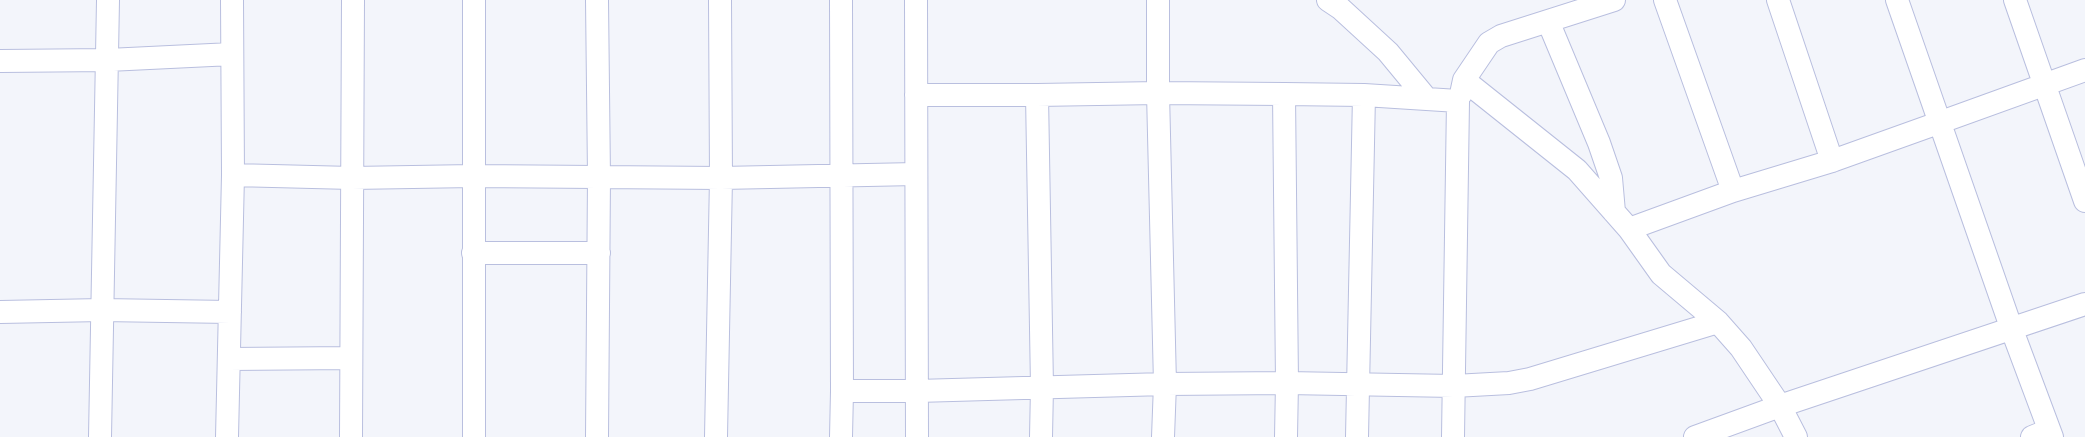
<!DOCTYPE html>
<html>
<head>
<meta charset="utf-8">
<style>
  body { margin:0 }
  canvas { display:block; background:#f3f5fb }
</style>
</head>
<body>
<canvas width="2085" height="437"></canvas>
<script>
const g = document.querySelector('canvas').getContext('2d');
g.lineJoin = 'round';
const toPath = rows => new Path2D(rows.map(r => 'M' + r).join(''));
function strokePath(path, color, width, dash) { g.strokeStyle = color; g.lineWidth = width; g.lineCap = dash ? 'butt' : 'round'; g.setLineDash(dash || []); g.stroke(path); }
const minor = toPath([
  [474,0,474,437],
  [916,0,917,437],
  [1158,0,1158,93,1165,384,1163,437],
  [1328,0,1340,8,1388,52,1426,98],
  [1665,0,1733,191],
  [1778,0,1832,161],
  [1897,0,2012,330,2052,437],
  [2015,0,2085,201],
  [1548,21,1599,143,1611,178,1614,212],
  [0,61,108,60,232,54],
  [1464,80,1577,170,1629,229,1661,274,1718,322,1741,348,1780,406,1796,437],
  [1284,94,1287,383,1286,437],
  [1461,94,1464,80,1489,43,1501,36,1614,0],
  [916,95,1037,95,1158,93,1284,94,1364,95,1458,101,1453,437],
  [1037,95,1042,387,1041,437],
  [233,175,352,178,473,176,721,178,916,174],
  [1629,229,1733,191,1832,161,1941,122,2085,70],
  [473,253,599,253],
  [0,312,102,310,230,312],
  [229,359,351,358],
  [842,391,917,391,1165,384,1287,383,1454,386,1509,383,1530,379,1718,322],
  [100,437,108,0],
  [227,437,233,175,232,0],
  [351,437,353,0],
  [597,437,599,177,597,0],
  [716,437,721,178,720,0],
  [841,437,842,391,841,0],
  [1357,437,1364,95],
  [1695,437,1780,406,2085,304],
  [2032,437,2049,430]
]);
strokePath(minor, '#b9bfdf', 24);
strokePath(minor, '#fff', 22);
</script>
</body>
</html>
